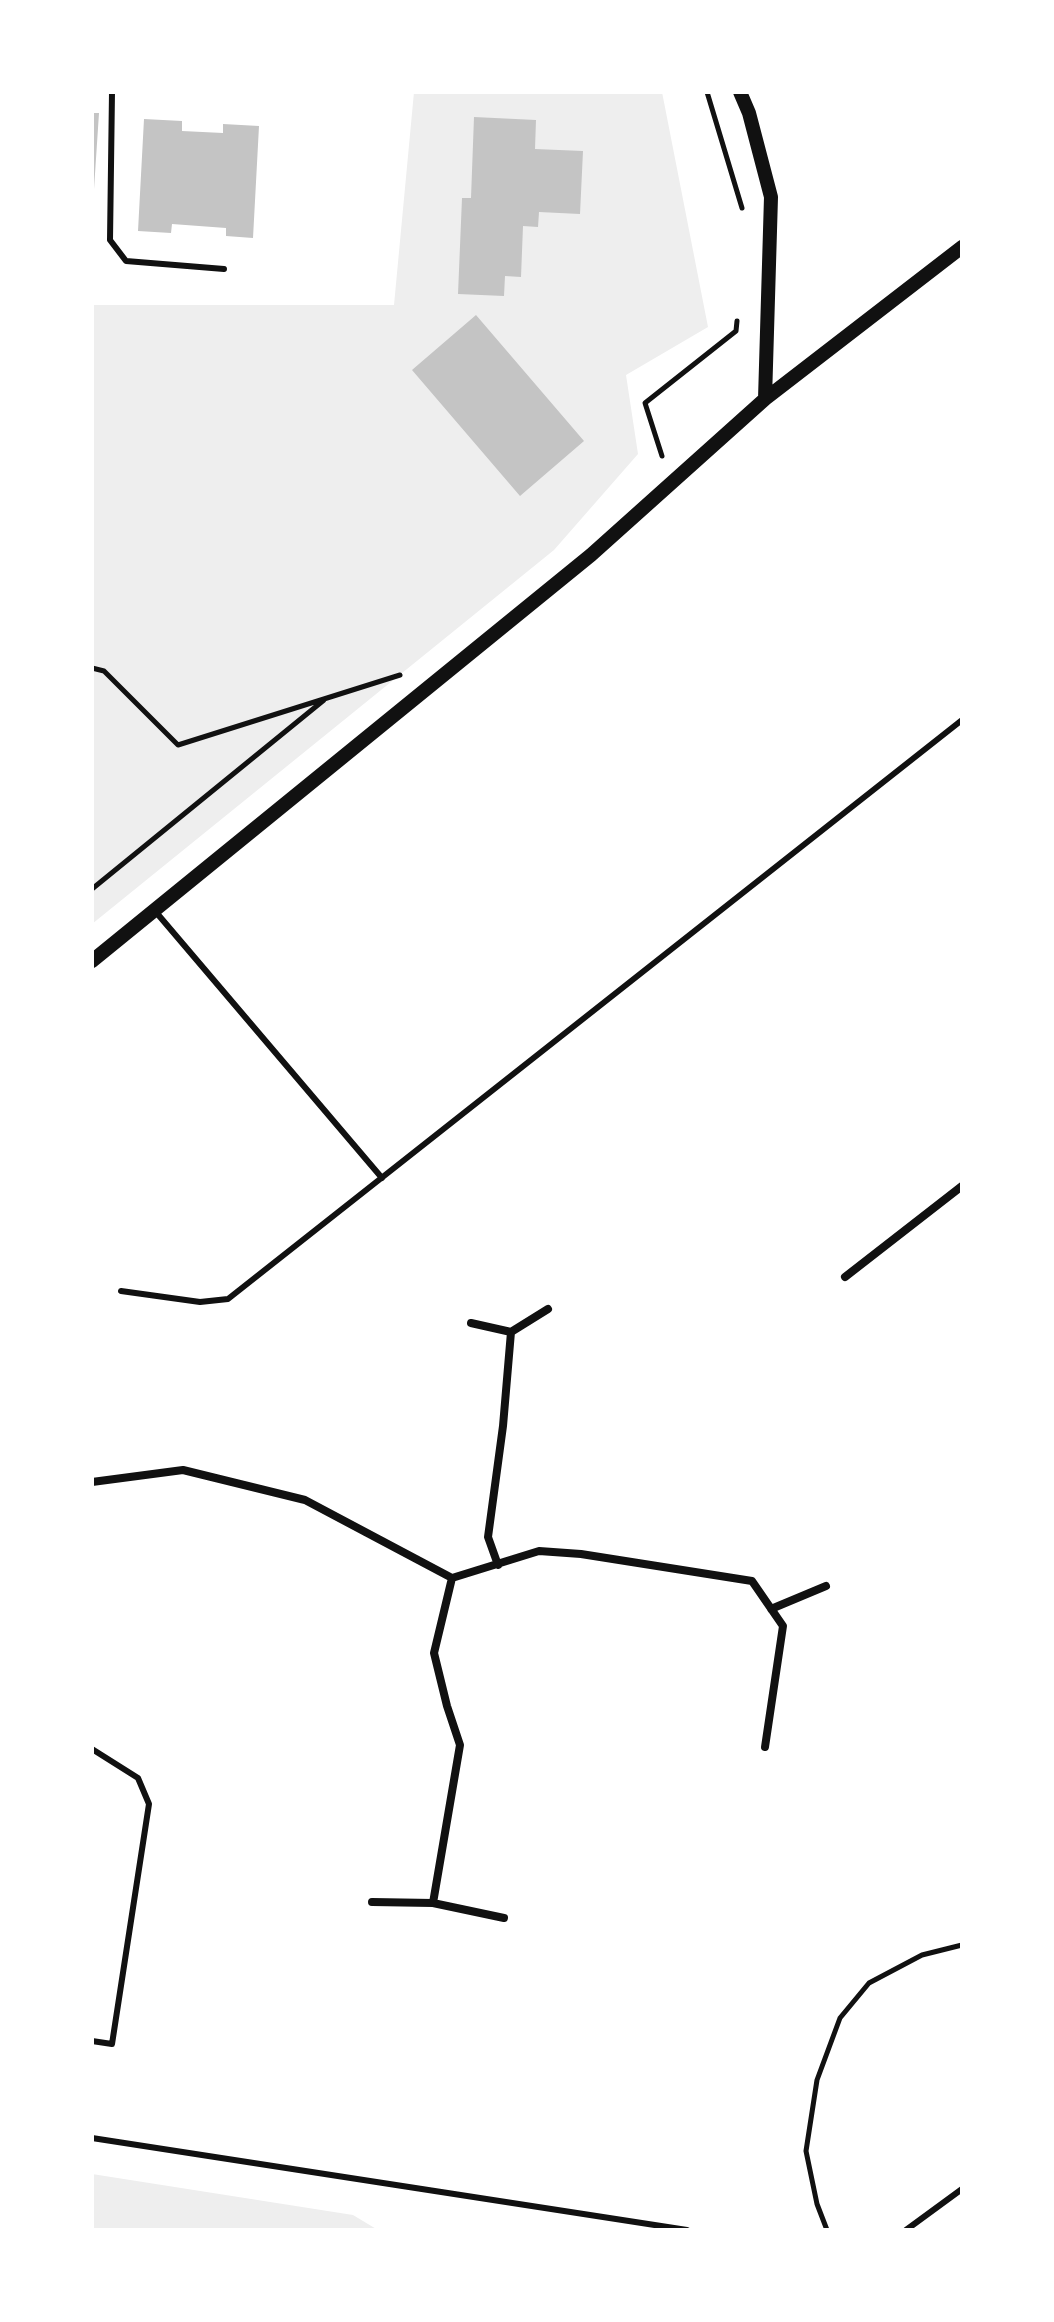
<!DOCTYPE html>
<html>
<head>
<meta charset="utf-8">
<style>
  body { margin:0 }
  #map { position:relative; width:1054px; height:2322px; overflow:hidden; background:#fff; font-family:Literata,serif }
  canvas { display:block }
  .frame { position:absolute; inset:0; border:94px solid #fff; pointer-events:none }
</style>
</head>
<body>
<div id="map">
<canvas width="1054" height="2322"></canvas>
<div class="frame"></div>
</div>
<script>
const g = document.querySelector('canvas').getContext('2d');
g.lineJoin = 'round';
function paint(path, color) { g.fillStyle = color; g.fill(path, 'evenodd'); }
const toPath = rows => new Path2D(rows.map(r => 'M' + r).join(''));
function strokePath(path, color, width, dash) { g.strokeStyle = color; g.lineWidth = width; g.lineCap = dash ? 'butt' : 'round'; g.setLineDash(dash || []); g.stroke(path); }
const green = toPath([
  [414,92,662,92,708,327,626,375,638,454,554,550,92,924,92,305,394,305],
  [92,2174,353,2215,378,2230,92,2230]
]);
const building = toPath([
  [92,113,99,113,94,189,92,189],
  [474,117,536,120,535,149,583,151,580,214,539,212,538,227,523,226,521,277,505,276,504,296,458,294,462,198,471,198],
  [144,119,182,121,182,131,223,133,223,124,259,126,253,238,226,236,226,228,172,224,171,233,138,231],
  [476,315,584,441,520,496,412,370]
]);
const path = toPath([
  [707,92,742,208],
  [662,456,645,403,736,331,737,321],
  [92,668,104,671,178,745,400,675],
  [92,889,324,700],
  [827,2230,817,2204,806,2151,817,2080,840,2018,869,1983,922,1955,962,1945]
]);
const service = toPath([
  [112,92,110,240,126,261,224,269],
  [155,911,382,1178],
  [121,1291,200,1302,228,1299,962,720],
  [92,1749,138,1778,149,1804,112,2044,92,2041],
  [92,2138,687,2230],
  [906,2230,962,2189]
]);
const minor = toPath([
  [845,1277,962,1186],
  [471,1323,511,1332,548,1309],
  [92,1482,183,1470,305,1500,452,1578,539,1551,581,1554,752,1581,783,1626,765,1747],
  [498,1565,488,1537,503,1426,511,1332],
  [771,1609,826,1586],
  [372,1902,433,1903,504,1918],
  [433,1903,460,1745,447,1706,434,1653,452,1578]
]);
const tertiary = toPath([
  [740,92,749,113,771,197,765,399],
  [92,961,591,555,765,399,962,247]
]);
paint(green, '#eee');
paint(building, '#c4c4c4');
strokePath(path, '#111', 5);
strokePath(service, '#111', 6);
strokePath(minor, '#111', 8);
strokePath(tertiary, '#111', 14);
</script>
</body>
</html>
